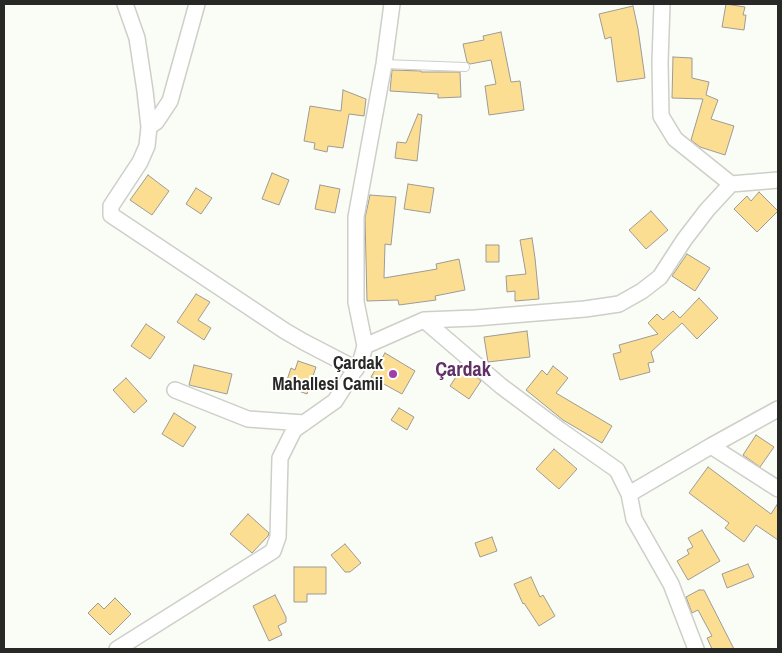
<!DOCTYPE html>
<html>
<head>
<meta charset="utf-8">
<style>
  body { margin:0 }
  #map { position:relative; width:782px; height:653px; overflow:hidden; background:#fafdf6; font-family:"Archivo Narrow",sans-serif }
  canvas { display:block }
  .frame { position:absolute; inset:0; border:5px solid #282927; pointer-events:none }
</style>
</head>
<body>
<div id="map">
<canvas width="782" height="653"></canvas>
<div class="frame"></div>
</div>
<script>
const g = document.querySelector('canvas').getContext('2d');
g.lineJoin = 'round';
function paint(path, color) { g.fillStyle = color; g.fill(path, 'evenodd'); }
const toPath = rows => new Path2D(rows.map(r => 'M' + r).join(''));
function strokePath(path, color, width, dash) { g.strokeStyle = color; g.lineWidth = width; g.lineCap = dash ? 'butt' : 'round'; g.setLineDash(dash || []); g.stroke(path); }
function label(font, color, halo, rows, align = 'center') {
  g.font = font + ' "Archivo Narrow",sans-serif'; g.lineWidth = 4; g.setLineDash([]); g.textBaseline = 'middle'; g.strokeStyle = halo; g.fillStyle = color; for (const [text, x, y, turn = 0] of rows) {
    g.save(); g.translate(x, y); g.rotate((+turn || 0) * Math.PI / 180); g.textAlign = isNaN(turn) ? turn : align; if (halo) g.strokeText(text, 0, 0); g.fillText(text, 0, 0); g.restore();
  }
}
const building = toPath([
  [726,4,745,7,743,15,746,15,744,30,722,27,726,4],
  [633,6,638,29,645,78,617,82,611,37,605,39,599,14,633,6],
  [501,32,511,82,520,81,524,110,489,115,485,86,496,84,491,60,470,64,467,62,463,44,484,40,483,36,501,32],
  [673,57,692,58,692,78,709,82,706,95,718,100,711,119,734,126,725,155,700,147,691,140,703,99,672,98,673,57],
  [392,70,421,71,421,72,460,72,461,97,438,98,438,94,390,91,392,70],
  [343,90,366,99,364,116,349,114,343,148,328,146,327,152,314,149,315,143,304,141,310,106,341,111,343,90],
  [418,114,422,115,417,161,395,158,397,142,406,143,418,114],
  [272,173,289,180,279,205,262,199,272,173],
  [148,175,169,191,152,215,130,200,148,175],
  [408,184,434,188,430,213,404,209,408,184],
  [320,185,340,189,335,213,315,209,320,185],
  [196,188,212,198,201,214,186,204,196,188],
  [759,192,778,211,757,232,734,209,747,196,751,201,759,192],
  [370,195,396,197,391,245,385,244,384,278,437,269,436,264,459,259,465,290,435,296,436,300,399,305,398,300,367,301,365,218,370,195],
  [651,211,668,230,646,249,629,230,651,211],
  [532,238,535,258,539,299,515,301,515,291,507,292,506,276,526,274,520,240,532,238],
  [486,245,499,245,499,262,486,262,486,245],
  [687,254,710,268,695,291,672,276,687,254],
  [196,294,210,302,198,320,211,328,204,340,177,322,196,294],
  [699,298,718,318,697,339,682,323,651,352,654,362,648,363,650,372,620,380,613,354,621,352,619,345,658,334,648,323,657,314,663,320,673,311,680,318,699,298],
  [146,324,165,337,150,359,131,346,146,324],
  [527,331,530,357,488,362,484,337,527,331],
  [385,353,415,371,402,394,371,377,385,353],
  [298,361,316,367,307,394,285,386,291,368,295,370,298,361],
  [460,363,481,381,469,399,450,386,458,374,454,372,460,363],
  [194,365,232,374,227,394,189,385,194,365],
  [553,366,568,378,556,393,612,426,602,443,563,420,526,390,542,370,547,375,553,366],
  [126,378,147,401,134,413,113,390,126,378],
  [399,408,414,417,407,430,391,420,399,408],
  [174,413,196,427,183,447,162,434,174,413],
  [756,435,774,447,760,467,743,455,756,435],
  [554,449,577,469,559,489,536,469,554,449],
  [708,467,771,514,778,503,778,540,756,525,744,542,725,528,729,523,689,493,708,467],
  [248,514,269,533,268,536,252,553,230,534,248,514],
  [702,530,720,561,688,580,677,561,689,554,687,550,693,547,688,538,702,530],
  [492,537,497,551,480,557,475,543,492,537],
  [345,544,361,563,350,572,345,572,331,555,345,544],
  [748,564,754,577,727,588,722,574,748,564],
  [294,567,326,567,326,594,307,594,307,602,294,602,294,567],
  [531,577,540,597,543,595,555,616,539,626,524,603,523,604,514,584,531,577],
  [699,590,704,590,734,649,712,649,707,638,712,636,698,610,692,613,686,597,699,590],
  [275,595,286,617,286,622,278,626,282,635,269,641,253,606,275,595],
  [115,598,131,614,110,635,88,613,98,603,104,609,115,598]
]);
const service = toPath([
  [384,64,465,67]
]);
const minor = toPath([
  [125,4,137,38,145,91,149,127,147,146,140,162,111,206,111,215,285,331,304,342,356,369],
  [662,4,660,62,661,116,675,139,731,184],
  [149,127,156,122,170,101,197,4],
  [424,320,501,386,560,430,617,470,629,494,634,519,671,584,696,649],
  [365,346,424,320,475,318,585,309,619,304,642,291,660,277,684,240,707,210,731,184,778,180],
  [175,390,248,419,304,423],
  [711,446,778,489],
  [629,494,711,446,778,409],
  [117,649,273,551,278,537,280,458,294,430,335,401,361,360,365,346,356,302,356,217,384,64,392,4]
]);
const markers = [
  [393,374,5,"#9f3fa7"]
];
const poiNames = [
  ["Çardak",383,364],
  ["Mahallesi Camii",383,385]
];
const quarterNames = [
  ["Çardak",463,371]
];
paint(building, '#fcde92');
strokePath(building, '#9e9b95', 1);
strokePath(service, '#cdcfc8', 10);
strokePath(minor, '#cdcfc8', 18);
strokePath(service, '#fff', 8);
strokePath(minor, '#fff', 15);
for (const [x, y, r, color] of markers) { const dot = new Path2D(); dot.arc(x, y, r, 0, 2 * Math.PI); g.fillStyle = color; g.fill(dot); strokePath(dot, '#fff', 2); }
label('bold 18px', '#282927', '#fff', poiNames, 'right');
label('bold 20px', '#603164', '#fff', quarterNames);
</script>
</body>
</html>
